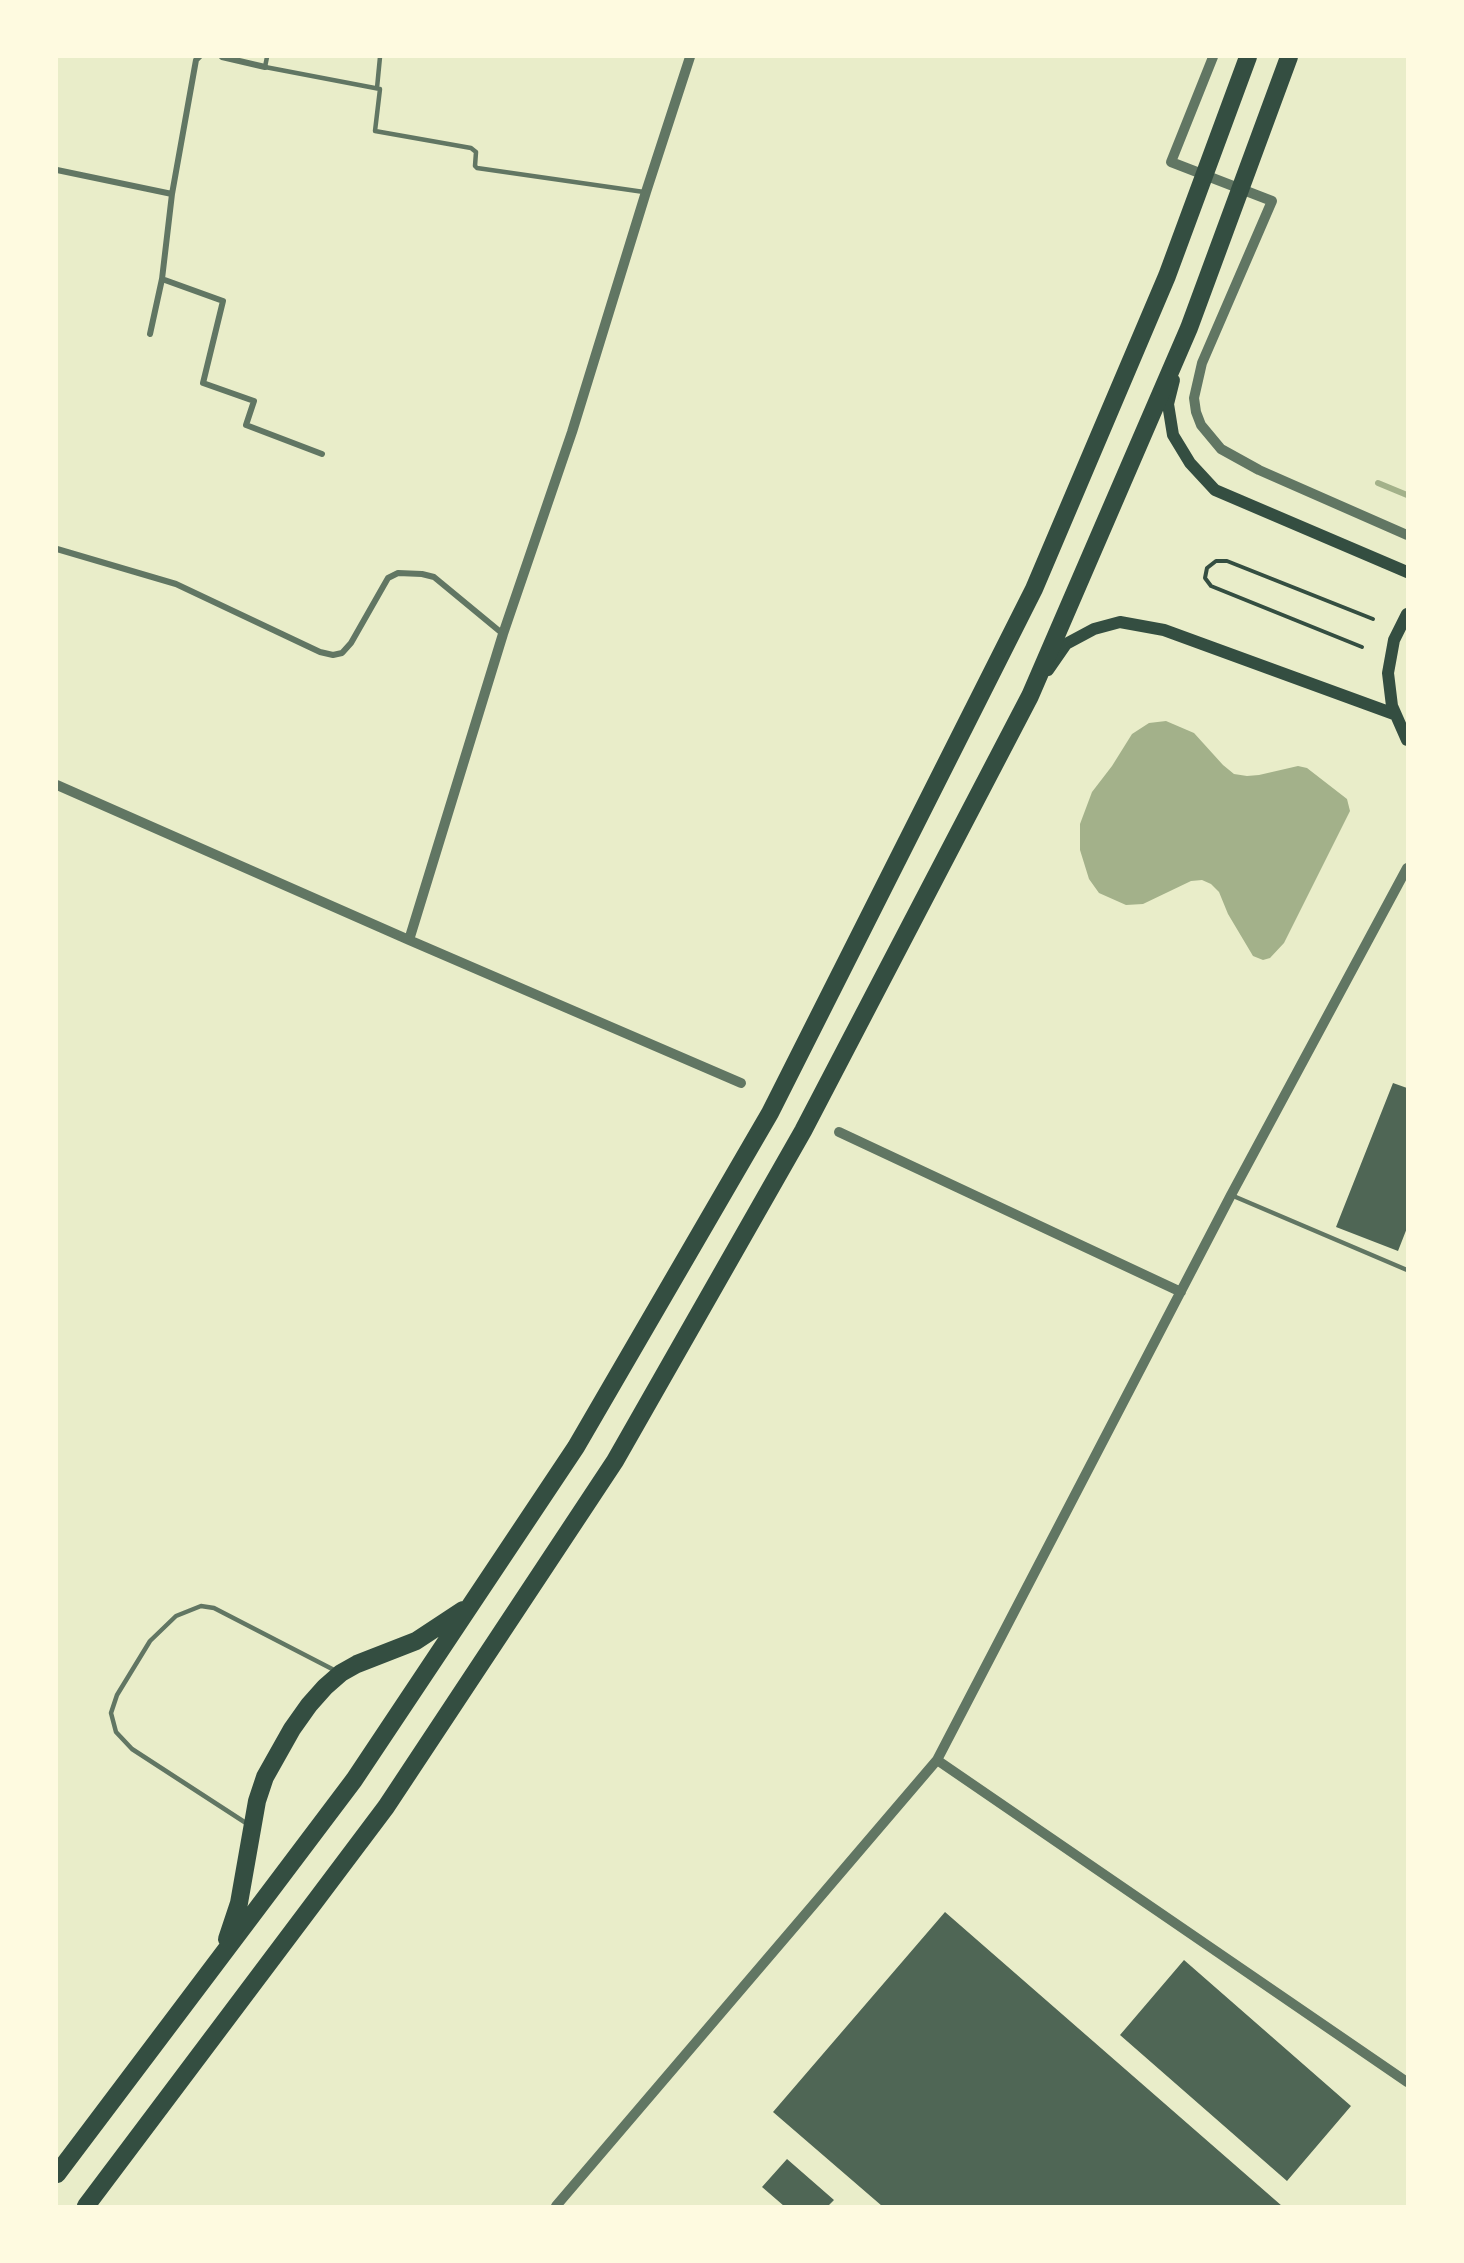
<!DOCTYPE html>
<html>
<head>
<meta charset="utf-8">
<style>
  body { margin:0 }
  #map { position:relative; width:1464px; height:2263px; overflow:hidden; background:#e9edc9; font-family:"Crimson Pro",serif }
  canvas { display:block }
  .frame { position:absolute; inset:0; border:58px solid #fefae0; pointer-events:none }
</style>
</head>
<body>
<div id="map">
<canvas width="1464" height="2263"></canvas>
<div class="frame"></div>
</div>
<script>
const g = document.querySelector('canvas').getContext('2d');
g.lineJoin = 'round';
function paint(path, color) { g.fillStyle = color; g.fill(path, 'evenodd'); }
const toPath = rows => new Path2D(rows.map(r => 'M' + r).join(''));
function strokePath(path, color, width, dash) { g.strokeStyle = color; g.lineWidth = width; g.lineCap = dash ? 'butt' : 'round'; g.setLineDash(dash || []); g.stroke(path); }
const water = toPath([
  [1166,721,1194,733,1223,765,1234,774,1247,776,1259,775,1298,766,1307,768,1347,799,1350,811,1284,943,1270,958,1263,960,1253,956,1228,914,1219,892,1211,884,1202,880,1191,881,1143,904,1126,905,1099,893,1089,879,1080,850,1080,824,1092,792,1112,766,1132,734,1149,723]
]);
const stream = toPath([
  [1378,483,1407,495]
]);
const building = toPath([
  [1393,1083,1407,1088,1407,1228,1398,1251,1336,1227],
  [945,1912,1282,2206,882,2206,773,2112],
  [1184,1960,1351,2106,1287,2181,1120,2035],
  [787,2159,834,2200,828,2206,784,2206,762,2187]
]);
const path = toPath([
  [1362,647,1211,586,1205,578,1207,568,1216,561,1227,561,1373,619]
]);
const service = toPath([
  [267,57,265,67,380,89,375,131,471,148,476,152,475,166,477,168,644,192],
  [377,88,380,57],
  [1231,1195,1407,1270],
  [249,1825,132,1749,116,1732,111,1713,117,1695,150,1641,176,1616,201,1606,214,1608,336,1671]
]);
const minor = toPath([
  [222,57,265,67],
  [57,170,172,194,196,60,199,57],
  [172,194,162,279,223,301,203,383,254,401,246,425,322,454],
  [150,334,162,279],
  [57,549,176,584,320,652,333,655,342,653,351,643,388,578,398,573,422,574,434,577,503,634]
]);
const tertiary = toPath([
  [1213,57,1171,162,1272,201,1202,363,1194,398,1196,412,1201,425,1221,449,1259,470,1407,535],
  [57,785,409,940,741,1083],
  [409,940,503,634,572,432,646,192,690,57],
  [839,1132,1181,1292],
  [937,1760,1407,2082],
  [556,2206,937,1760,1231,1195,1407,868]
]);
const secondary = toPath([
  [1174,380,1168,404,1173,435,1190,463,1215,490,1407,572],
  [1407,614,1394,640,1388,673,1392,706,1407,740],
  [1048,670,1066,644,1094,629,1120,622,1164,630,1394,714]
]);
const motorway = toPath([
  [227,1939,239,1903,257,1801,265,1777,292,1729,309,1705,325,1687,341,1673,357,1664,416,1641,463,1610],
  [57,2174,354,1780,576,1447,770,1113,1034,589,1167,276,1248,57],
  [86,2206,386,1807,615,1461,803,1131,1030,696,1189,328,1289,57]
]);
paint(water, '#a3b18a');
strokePath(stream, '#a3b18a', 6);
paint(building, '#4f6655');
strokePath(path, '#344e41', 4);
strokePath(service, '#617663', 4.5);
strokePath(minor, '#617663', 6);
strokePath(tertiary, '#617663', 10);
strokePath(secondary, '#344e41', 12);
strokePath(motorway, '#344e41', 18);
</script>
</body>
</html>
